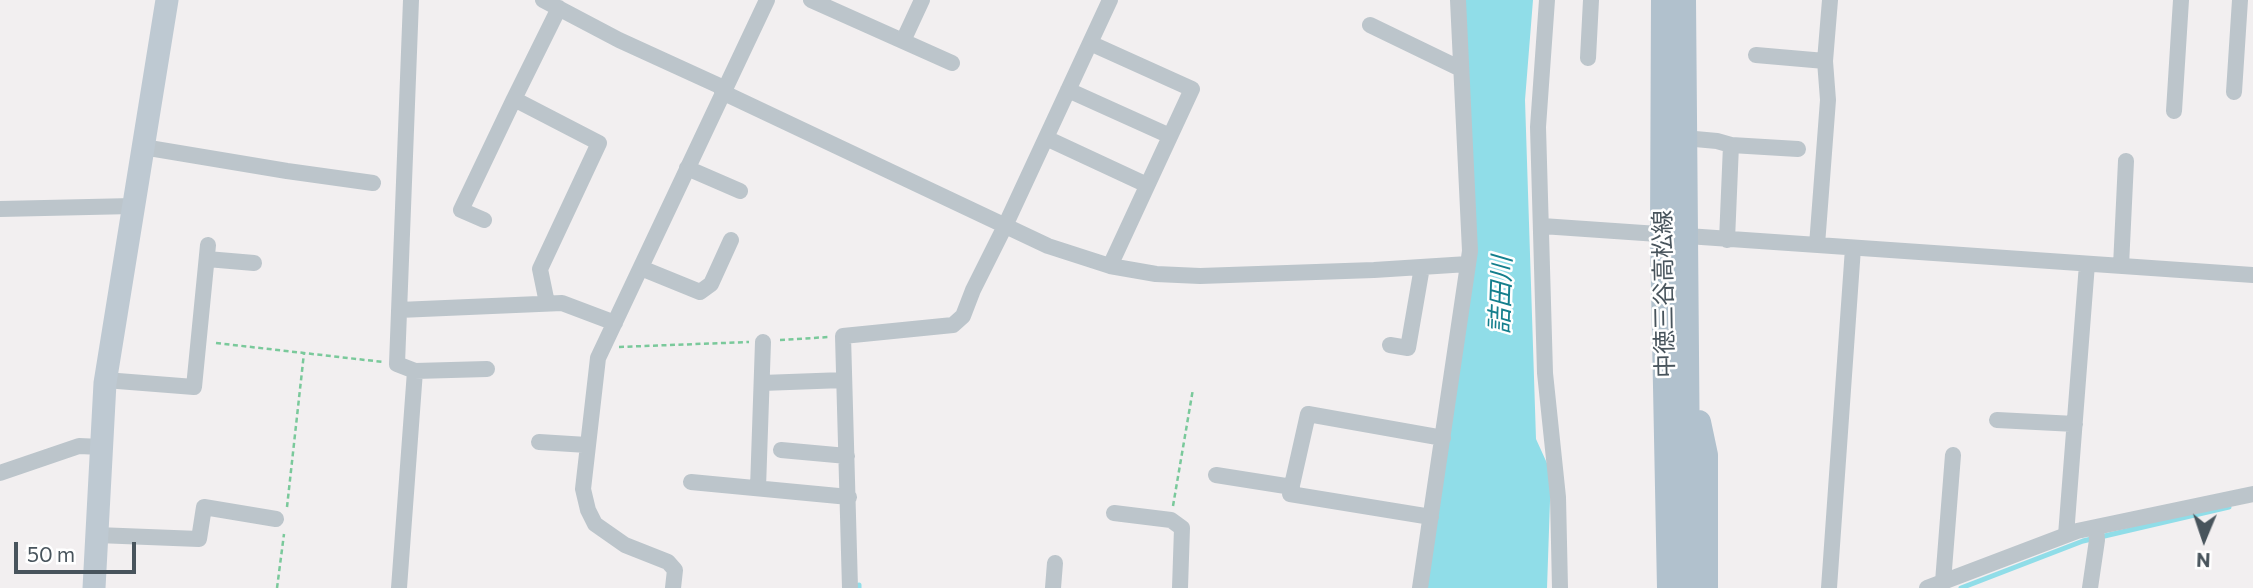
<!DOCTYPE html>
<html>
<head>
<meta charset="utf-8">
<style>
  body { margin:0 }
  #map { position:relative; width:2253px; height:588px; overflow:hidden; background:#f2eff0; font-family:Commissioner,sans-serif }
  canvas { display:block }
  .north { position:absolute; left:2169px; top:504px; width:70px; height:70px; -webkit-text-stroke:5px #fff; paint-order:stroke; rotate:182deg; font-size:19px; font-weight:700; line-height:28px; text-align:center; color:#48545c }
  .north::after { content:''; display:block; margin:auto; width:24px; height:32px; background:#48545c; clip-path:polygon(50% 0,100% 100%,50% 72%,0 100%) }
  .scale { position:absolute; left:14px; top:542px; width:122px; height:32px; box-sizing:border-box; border:4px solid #48545c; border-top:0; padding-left:9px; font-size:21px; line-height:24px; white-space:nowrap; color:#48545c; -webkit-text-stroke:5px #fff; paint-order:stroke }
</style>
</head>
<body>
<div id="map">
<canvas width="2253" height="588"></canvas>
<div class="north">N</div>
<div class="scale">50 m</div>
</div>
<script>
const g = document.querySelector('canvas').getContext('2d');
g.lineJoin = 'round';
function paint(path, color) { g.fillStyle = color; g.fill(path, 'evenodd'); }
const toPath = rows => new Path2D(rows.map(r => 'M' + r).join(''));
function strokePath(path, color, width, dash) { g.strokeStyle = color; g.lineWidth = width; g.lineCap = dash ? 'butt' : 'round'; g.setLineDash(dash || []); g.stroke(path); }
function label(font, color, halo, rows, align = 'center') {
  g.font = font + ' Commissioner,"Noto Sans JP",sans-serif'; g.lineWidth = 5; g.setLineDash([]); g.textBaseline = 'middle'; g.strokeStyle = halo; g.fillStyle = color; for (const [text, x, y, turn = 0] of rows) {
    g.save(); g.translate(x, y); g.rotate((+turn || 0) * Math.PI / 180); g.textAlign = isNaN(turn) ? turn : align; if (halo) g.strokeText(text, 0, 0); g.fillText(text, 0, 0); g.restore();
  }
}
const water = toPath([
  [1465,0,1533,0,1525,100,1536,439,1551,472,1547,588,1425,588,1474,253]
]);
const stream = toPath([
  [859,588,859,585],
  [1961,588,2083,541,2229,507]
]);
const path = toPath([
  [780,340,829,337],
  [216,343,383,362],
  [619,347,749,342],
  [1173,506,1193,389],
  [287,507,304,353],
  [277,588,284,534]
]);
const street = toPath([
  [411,0,397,364,415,371],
  [543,0,619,40,724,88],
  [811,0,952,63],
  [1547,0,1538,127,1545,373,1558,497,1560,588],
  [1370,25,1461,69],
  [903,41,922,0],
  [1090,43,1192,89,1110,266],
  [1756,55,1825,61],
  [1588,58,1591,0],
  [1068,90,1170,136],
  [722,92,1048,246,1110,266,1156,274,1200,276,1374,270,1468,264],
  [2234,92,2240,0],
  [2174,111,2181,0],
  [1046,138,1147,185],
  [1684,138,1717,141,1731,145,1798,149],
  [143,147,287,171,373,183],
  [687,168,740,191],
  [0,209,133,206],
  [484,220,461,210,514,99],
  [1542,226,2253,275],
  [1727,240,1731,145],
  [1817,245,1828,100,1825,61,1830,0],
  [207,259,254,263],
  [2121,266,2126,161],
  [641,268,700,292,711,284,731,240],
  [547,303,540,269,599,143,514,99,559,8],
  [399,310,562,303,615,323],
  [1390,345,1408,348,1422,267],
  [105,380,194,387,208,245],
  [762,383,844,380],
  [1997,420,2075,424],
  [539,442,587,445],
  [781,450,847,456],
  [0,473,79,446,101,447],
  [1216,475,1292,487],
  [691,482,849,497],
  [758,488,763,342],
  [1114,513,1171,520,1182,528,1180,588],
  [1431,517,1290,494,1308,414,1443,438],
  [2096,527,2253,494],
  [97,535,199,539,204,507,276,519],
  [2066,535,2087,264],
  [1943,582,1953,455],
  [399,588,415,371,487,369],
  [673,588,675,570,668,562,625,545,595,524,588,510,583,489,598,358,767,0],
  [850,588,843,336,953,325,963,316,973,290,1005,226,1110,0],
  [1053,588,1055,563],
  [1420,588,1470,251,1458,0],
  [1829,588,1853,248],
  [1927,588,2077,531,2096,527,2097,540,2090,588]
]);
const secondary = toPath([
  [94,588,105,383,167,0]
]);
const primary = toPath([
  [1663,0,1662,235,1669,588],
  [1684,0,1689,588],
  [1699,422,1706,455,1706,588]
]);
const streetNames = [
  ["中徳三谷高松線",1664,294,-91]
];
const waterNames = [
  ["詰田川",1501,295,-88]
];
paint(water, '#90dde8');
strokePath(stream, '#90dde8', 5);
strokePath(path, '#7ac99b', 2.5, [5, 3.5]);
strokePath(street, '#bcc5cb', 16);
strokePath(secondary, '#bec9d2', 23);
strokePath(primary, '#b1c1cd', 24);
label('24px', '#48545c', '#fff', streetNames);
label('italic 26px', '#147f8d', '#fff', waterNames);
</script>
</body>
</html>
